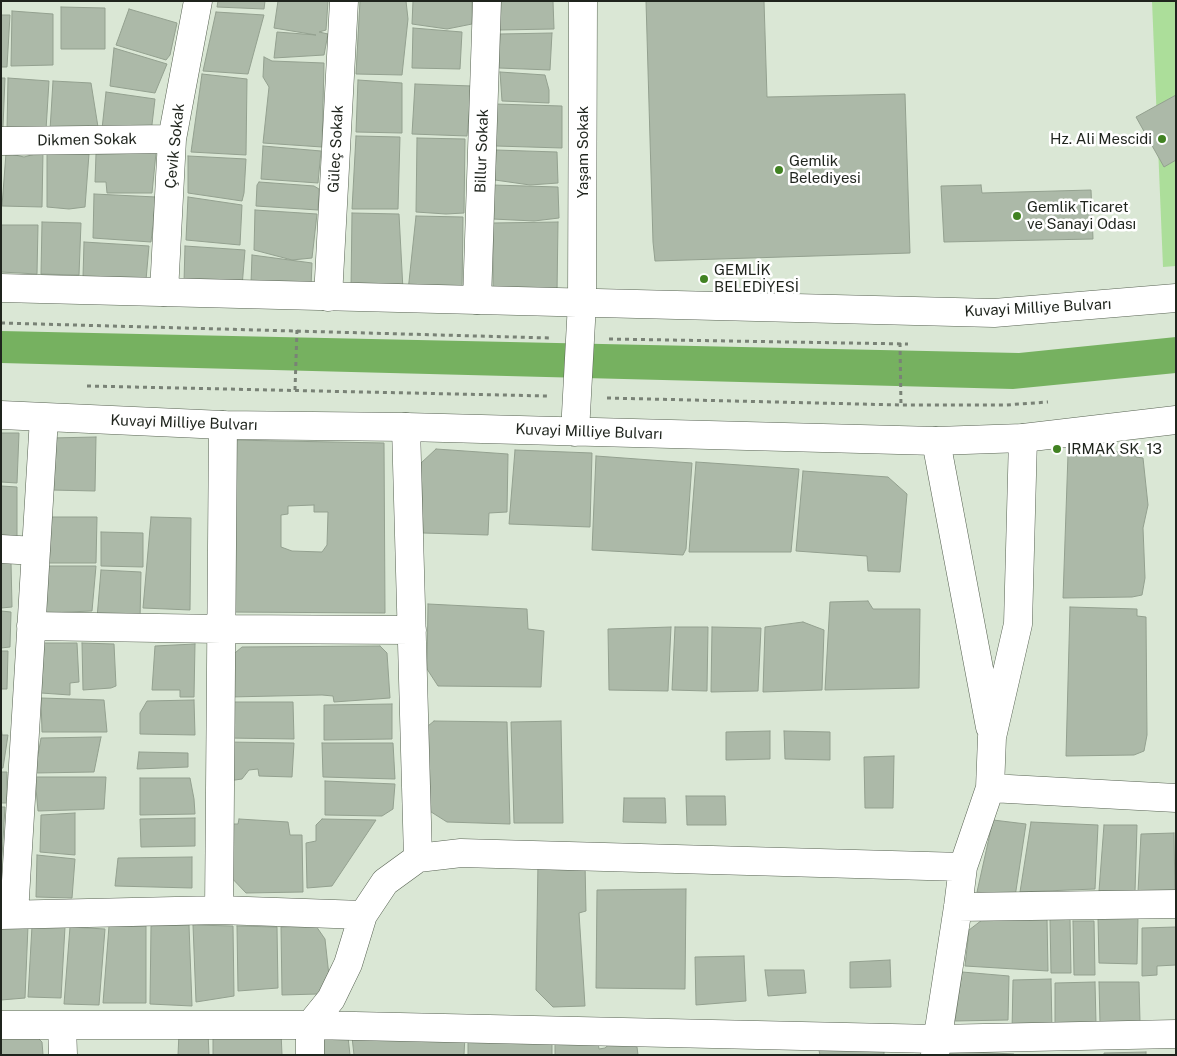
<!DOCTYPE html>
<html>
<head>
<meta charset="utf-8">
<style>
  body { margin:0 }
  #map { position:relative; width:1177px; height:1056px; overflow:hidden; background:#dae7d5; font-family:"Public Sans",sans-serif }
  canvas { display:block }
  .frame { position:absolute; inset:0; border:2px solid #1f241d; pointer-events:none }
</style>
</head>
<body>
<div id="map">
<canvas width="1177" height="1056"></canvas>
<div class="frame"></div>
</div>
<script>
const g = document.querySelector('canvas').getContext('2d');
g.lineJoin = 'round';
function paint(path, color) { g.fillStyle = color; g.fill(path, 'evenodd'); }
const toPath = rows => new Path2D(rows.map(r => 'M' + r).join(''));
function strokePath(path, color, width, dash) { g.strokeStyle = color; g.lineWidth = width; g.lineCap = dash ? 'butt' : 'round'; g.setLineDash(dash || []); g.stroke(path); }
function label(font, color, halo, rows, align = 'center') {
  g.font = font + ' "Public Sans",sans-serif'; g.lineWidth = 5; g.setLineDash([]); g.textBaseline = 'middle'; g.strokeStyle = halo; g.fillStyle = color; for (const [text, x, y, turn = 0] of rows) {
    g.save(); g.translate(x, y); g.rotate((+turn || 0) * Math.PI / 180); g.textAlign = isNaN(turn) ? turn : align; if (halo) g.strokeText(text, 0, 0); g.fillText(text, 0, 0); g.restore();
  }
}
const green = toPath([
  [1152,1,1176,1,1176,266,1163,267]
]);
const water = toPath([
  [1,331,1019,353,1176,337,1176,373,1013,389,1,363]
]);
const building = toPath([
  [218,1,265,1,264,9,217,7,218,1],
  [278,1,328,1,326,30,319,32,328,34,324,55,274,58,277,32,316,35,274,28,278,1],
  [360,1,406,1,408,19,402,75,356,74,360,1],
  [413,1,472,1,472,24,447,29,412,24,413,1],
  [499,1,553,1,554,29,499,30,499,1],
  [646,1,764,1,767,97,905,94,910,253,655,261,653,242,646,1],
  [61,7,105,8,105,49,61,49,61,7],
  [129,9,177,23,170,55,166,60,116,45,129,9],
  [12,11,53,14,53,65,11,66,12,11],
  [216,12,264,15,248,74,203,71,216,12],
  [1,15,10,15,7,67,1,67,1,15],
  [413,28,462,32,460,69,412,68,413,28],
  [552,33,550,70,499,68,500,34,552,33],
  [114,48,167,64,155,93,110,86,114,48],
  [264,57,272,61,324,63,322,147,263,143,269,87,263,77,264,57],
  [500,72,545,75,549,90,549,103,502,101,500,72],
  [202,74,247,79,246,155,191,152,202,74],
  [1,78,5,78,3,127,1,128,1,78],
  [8,78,49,81,46,130,7,130,8,78],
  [358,80,402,83,402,133,356,132,358,80],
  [53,81,91,83,98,127,50,130,53,81],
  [415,84,472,86,467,136,412,134,415,84],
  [106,92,155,99,151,133,102,129,106,92],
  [1176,95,1176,160,1164,167,1136,117,1176,95],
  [495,104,562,106,562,148,496,146,495,104],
  [356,136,400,137,398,209,352,209,356,136],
  [417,138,465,139,464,213,446,214,416,212,417,138],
  [263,146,321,151,318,183,261,179,263,146],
  [496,150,557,152,558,183,530,185,495,180,496,150],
  [43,152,42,207,2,206,6,153,24,157,43,152],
  [47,153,89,154,85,207,69,209,47,207,47,153],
  [156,153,152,193,107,193,106,182,95,182,96,154,156,153],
  [188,156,246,159,244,193,242,201,188,193,188,156],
  [259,182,314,186,319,189,318,210,256,206,257,185,259,182],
  [493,185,558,187,559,218,534,221,493,219,493,185],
  [981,185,982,193,1091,190,1093,239,944,242,941,186,981,185],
  [94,194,156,197,151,242,93,238,94,194],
  [188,197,242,205,240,245,186,240,188,197],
  [255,210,317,214,312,258,292,260,254,250,255,210],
  [352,213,399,214,403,290,351,289,352,213],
  [416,216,463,217,462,292,408,291,416,216],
  [42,222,81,223,79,275,41,274,42,222],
  [558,222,557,294,493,291,493,223,558,222],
  [1,225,38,225,37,274,1,272,1,225],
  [84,242,149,246,146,280,83,277,84,242],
  [185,246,245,250,242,287,184,282,185,246],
  [252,255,312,263,311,287,251,283,252,255],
  [1,433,19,433,17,483,1,482,1,433],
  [96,437,95,491,51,490,51,438,96,437],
  [231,440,384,443,385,613,228,612,231,440],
  [314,505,314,512,328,512,327,545,322,552,292,551,281,547,281,515,288,514,288,506,314,505],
  [436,449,508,454,507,512,489,513,488,535,423,533,421,463,436,449],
  [515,450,592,453,590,527,509,524,515,450],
  [1136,451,1136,457,1143,458,1148,505,1143,528,1145,578,1142,595,1132,597,1063,598,1068,454,1136,451],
  [596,456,692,463,686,549,683,555,592,550,596,456],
  [696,462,799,469,791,552,689,552,696,462],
  [803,471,888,477,907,494,900,572,868,571,867,556,796,551,803,471],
  [1,486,17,487,17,540,1,539,1,486],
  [43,517,97,517,96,563,42,563,43,517],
  [151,517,191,518,190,610,143,608,151,517],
  [101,532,143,533,143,567,101,566,101,532],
  [1,561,11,562,12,607,1,608,1,561],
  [44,566,96,566,92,611,44,613,44,566],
  [101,570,141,572,140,620,97,618,101,570],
  [868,601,873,609,920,609,919,688,825,690,830,602,868,601],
  [428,604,527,609,528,629,544,631,541,687,438,686,427,669,428,604],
  [1070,607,1137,609,1137,616,1146,617,1147,735,1144,751,1134,755,1066,756,1070,607],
  [1,611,11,612,10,647,1,648,1,611],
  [803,622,824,630,822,690,763,692,765,627,803,622],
  [671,627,668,691,609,690,608,629,671,627],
  [675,627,708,627,707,691,672,690,675,627],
  [712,627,761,628,758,691,711,692,712,627],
  [42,643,77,643,79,682,70,683,70,695,41,693,42,643],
  [82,643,114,644,116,686,111,688,83,690,82,643],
  [195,644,194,697,180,697,180,690,152,690,155,646,195,644],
  [380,646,387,653,390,698,334,702,333,696,322,695,229,697,229,658,242,647,380,646],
  [1,651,8,651,7,689,1,689,1,651],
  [41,698,104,700,107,732,42,732,41,698],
  [194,700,195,735,140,734,140,713,147,701,194,700],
  [226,702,293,702,294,739,227,738,226,702],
  [392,704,392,739,324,740,324,705,392,704],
  [434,721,507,722,510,824,447,822,428,810,428,726,434,721],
  [561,721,563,823,514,823,511,722,561,721],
  [1,724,2,735,8,735,3,768,1,768,1,724],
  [770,731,770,759,726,760,726,732,770,731],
  [784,731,830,732,830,760,785,759,784,731],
  [101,737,94,772,35,773,41,738,101,737],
  [227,742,294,743,292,777,259,776,258,769,249,770,242,779,228,781,227,742],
  [322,743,393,743,395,779,323,777,322,743],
  [139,752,188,753,188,767,137,769,139,752],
  [894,756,893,808,865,808,864,757,894,756],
  [1,772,7,772,7,803,1,803,1,772],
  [35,777,106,777,104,809,38,811,35,777],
  [140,778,190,778,194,799,195,814,140,815,140,778],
  [325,781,395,784,393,809,382,816,325,815,325,781],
  [686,796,725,796,726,825,687,825,686,796],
  [624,798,665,798,666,823,623,822,624,798],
  [1,807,5,807,1,873,1,807],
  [75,813,75,855,40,852,41,815,75,813],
  [195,818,195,846,141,847,140,819,195,818],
  [239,819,288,822,290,835,302,835,303,892,246,893,227,873,229,824,238,824,239,819],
  [322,819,376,820,332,886,307,888,306,843,316,841,316,825,322,819],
  [993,820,1026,824,1015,897,977,892,993,820],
  [1031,822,1098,825,1095,889,1020,892,1031,822],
  [1104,825,1137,825,1135,892,1099,891,1104,825],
  [1174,833,1175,893,1138,892,1141,834,1174,833],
  [37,855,75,859,72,898,36,897,37,855],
  [192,857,192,888,115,886,118,858,192,857],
  [538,862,585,863,586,911,579,913,585,1006,553,1007,536,990,538,862],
  [686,889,685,989,596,988,597,890,686,889],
  [1138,917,1137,964,1099,963,1098,918,1138,917],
  [1047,918,1048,971,965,966,969,930,982,920,1047,918],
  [1050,918,1070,918,1071,973,1051,973,1050,918],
  [1073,921,1094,921,1095,975,1074,975,1073,921],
  [189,925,192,1006,150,1004,151,926,189,925],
  [193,925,233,926,234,996,196,1002,193,925],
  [28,926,25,998,1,1000,1,927,28,926],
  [32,926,65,927,61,998,28,997,32,926],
  [109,926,146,926,146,1003,103,1003,109,926],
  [237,926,277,927,278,988,238,991,237,926],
  [316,926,325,939,330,985,318,994,282,995,281,927,316,926],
  [70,927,105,929,99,1005,64,1004,70,927],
  [1176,927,1176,965,1157,966,1157,975,1142,976,1142,928,1176,927],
  [744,956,746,1001,696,1005,695,957,744,956],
  [890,960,891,987,850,988,850,962,890,960],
  [765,970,804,970,806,993,768,996,765,970],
  [962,972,1009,976,1008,1020,955,1021,962,972],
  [1051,979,1052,1030,1012,1031,1013,980,1051,979],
  [1095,982,1096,1023,1055,1023,1055,983,1095,982],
  [1099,982,1139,982,1140,1022,1100,1023,1099,982],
  [208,1032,209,1055,178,1055,179,1033,208,1032],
  [213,1032,281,1032,282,1055,213,1055,213,1032],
  [1,1035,37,1037,42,1042,43,1055,1,1055,1,1035],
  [465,1036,464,1055,354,1055,352,1037,465,1036],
  [468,1036,552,1038,552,1055,468,1055,468,1036],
  [348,1037,350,1055,320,1055,318,1039,348,1037],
  [613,1041,637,1047,638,1055,555,1055,555,1042,598,1042,599,1049,605,1048,613,1041],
  [818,1046,884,1051,884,1055,820,1055,818,1046],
  [949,1051,1014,1054,1014,1055,949,1055,949,1051],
  [1146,1052,1146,1055,1104,1055,1104,1053,1146,1052]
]);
const path = toPath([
  [1,323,550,338],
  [609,339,908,344],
  [900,343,901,407],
  [87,386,548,396],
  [295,390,297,329],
  [607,398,901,405,1006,405,1048,402]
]);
const minor = toPath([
  [1,141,172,139],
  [164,292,172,139,198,1],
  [328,297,344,1],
  [477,300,487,1],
  [582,303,583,1],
  [406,427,418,858],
  [936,441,990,727],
  [1,549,36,551],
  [31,626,221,629,412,630],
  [990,788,1176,798],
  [958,907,1176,904],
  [219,910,223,425],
  [14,914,44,418],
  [1,915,219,910,363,915],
  [1,1025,310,1025,936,1039,1176,1034],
  [62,1025,63,1055],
  [310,1055,310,1025,331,999,348,964,363,915,385,882,418,858,461,853,963,867],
  [935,1055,958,907,963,867,990,788,992,737,1018,624,1023,438]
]);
const major = toPath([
  [1,288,994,313,1176,298],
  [1,415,223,425,406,427,936,441,1023,438,1176,420],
  [575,432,582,303]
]);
const markers = [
  [1162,139,5,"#418222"],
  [779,170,5,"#418222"],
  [1017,216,5,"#418222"],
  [704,279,5,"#418222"],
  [1057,449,5,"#418222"]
];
const poiNames = [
  ["Hz. Ali Mescidi",1152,139,"right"],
  ["Gemlik",789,161],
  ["Belediyesi",789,178],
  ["Gemlik Ticaret",1027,207],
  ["ve Sanayi Odası",1027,224],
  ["GEMLİK",714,270],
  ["BELEDİYESİ",714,287],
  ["IRMAK SK. 13",1067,449]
];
const streetNames = [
  ["Dikmen Sokak",87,140,-1],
  ["Çevik Sokak",175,146,-84],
  ["Güleç Sokak",336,149,-87],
  ["Billur Sokak",482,151,-88],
  ["Yaşam Sokak",583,152,-90],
  ["Kuvayi Milliye Bulvarı",1038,308,-3],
  ["Kuvayi Milliye Bulvarı",184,423,2],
  ["Kuvayi Milliye Bulvarı",589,432,2]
];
paint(green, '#acde9a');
paint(water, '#76b160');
paint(building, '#acb9a8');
strokePath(building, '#93a08f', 1);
strokePath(minor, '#586353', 29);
strokePath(major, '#586353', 29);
strokePath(path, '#798276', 3, [4, 4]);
strokePath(minor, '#fff', 28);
strokePath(major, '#fff', 28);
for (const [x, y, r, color] of markers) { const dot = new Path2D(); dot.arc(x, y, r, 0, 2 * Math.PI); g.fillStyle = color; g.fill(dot); strokePath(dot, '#fff', 2); }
label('15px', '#1f241d', '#fff', poiNames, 'left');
label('15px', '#1f241d', '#fff', streetNames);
</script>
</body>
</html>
